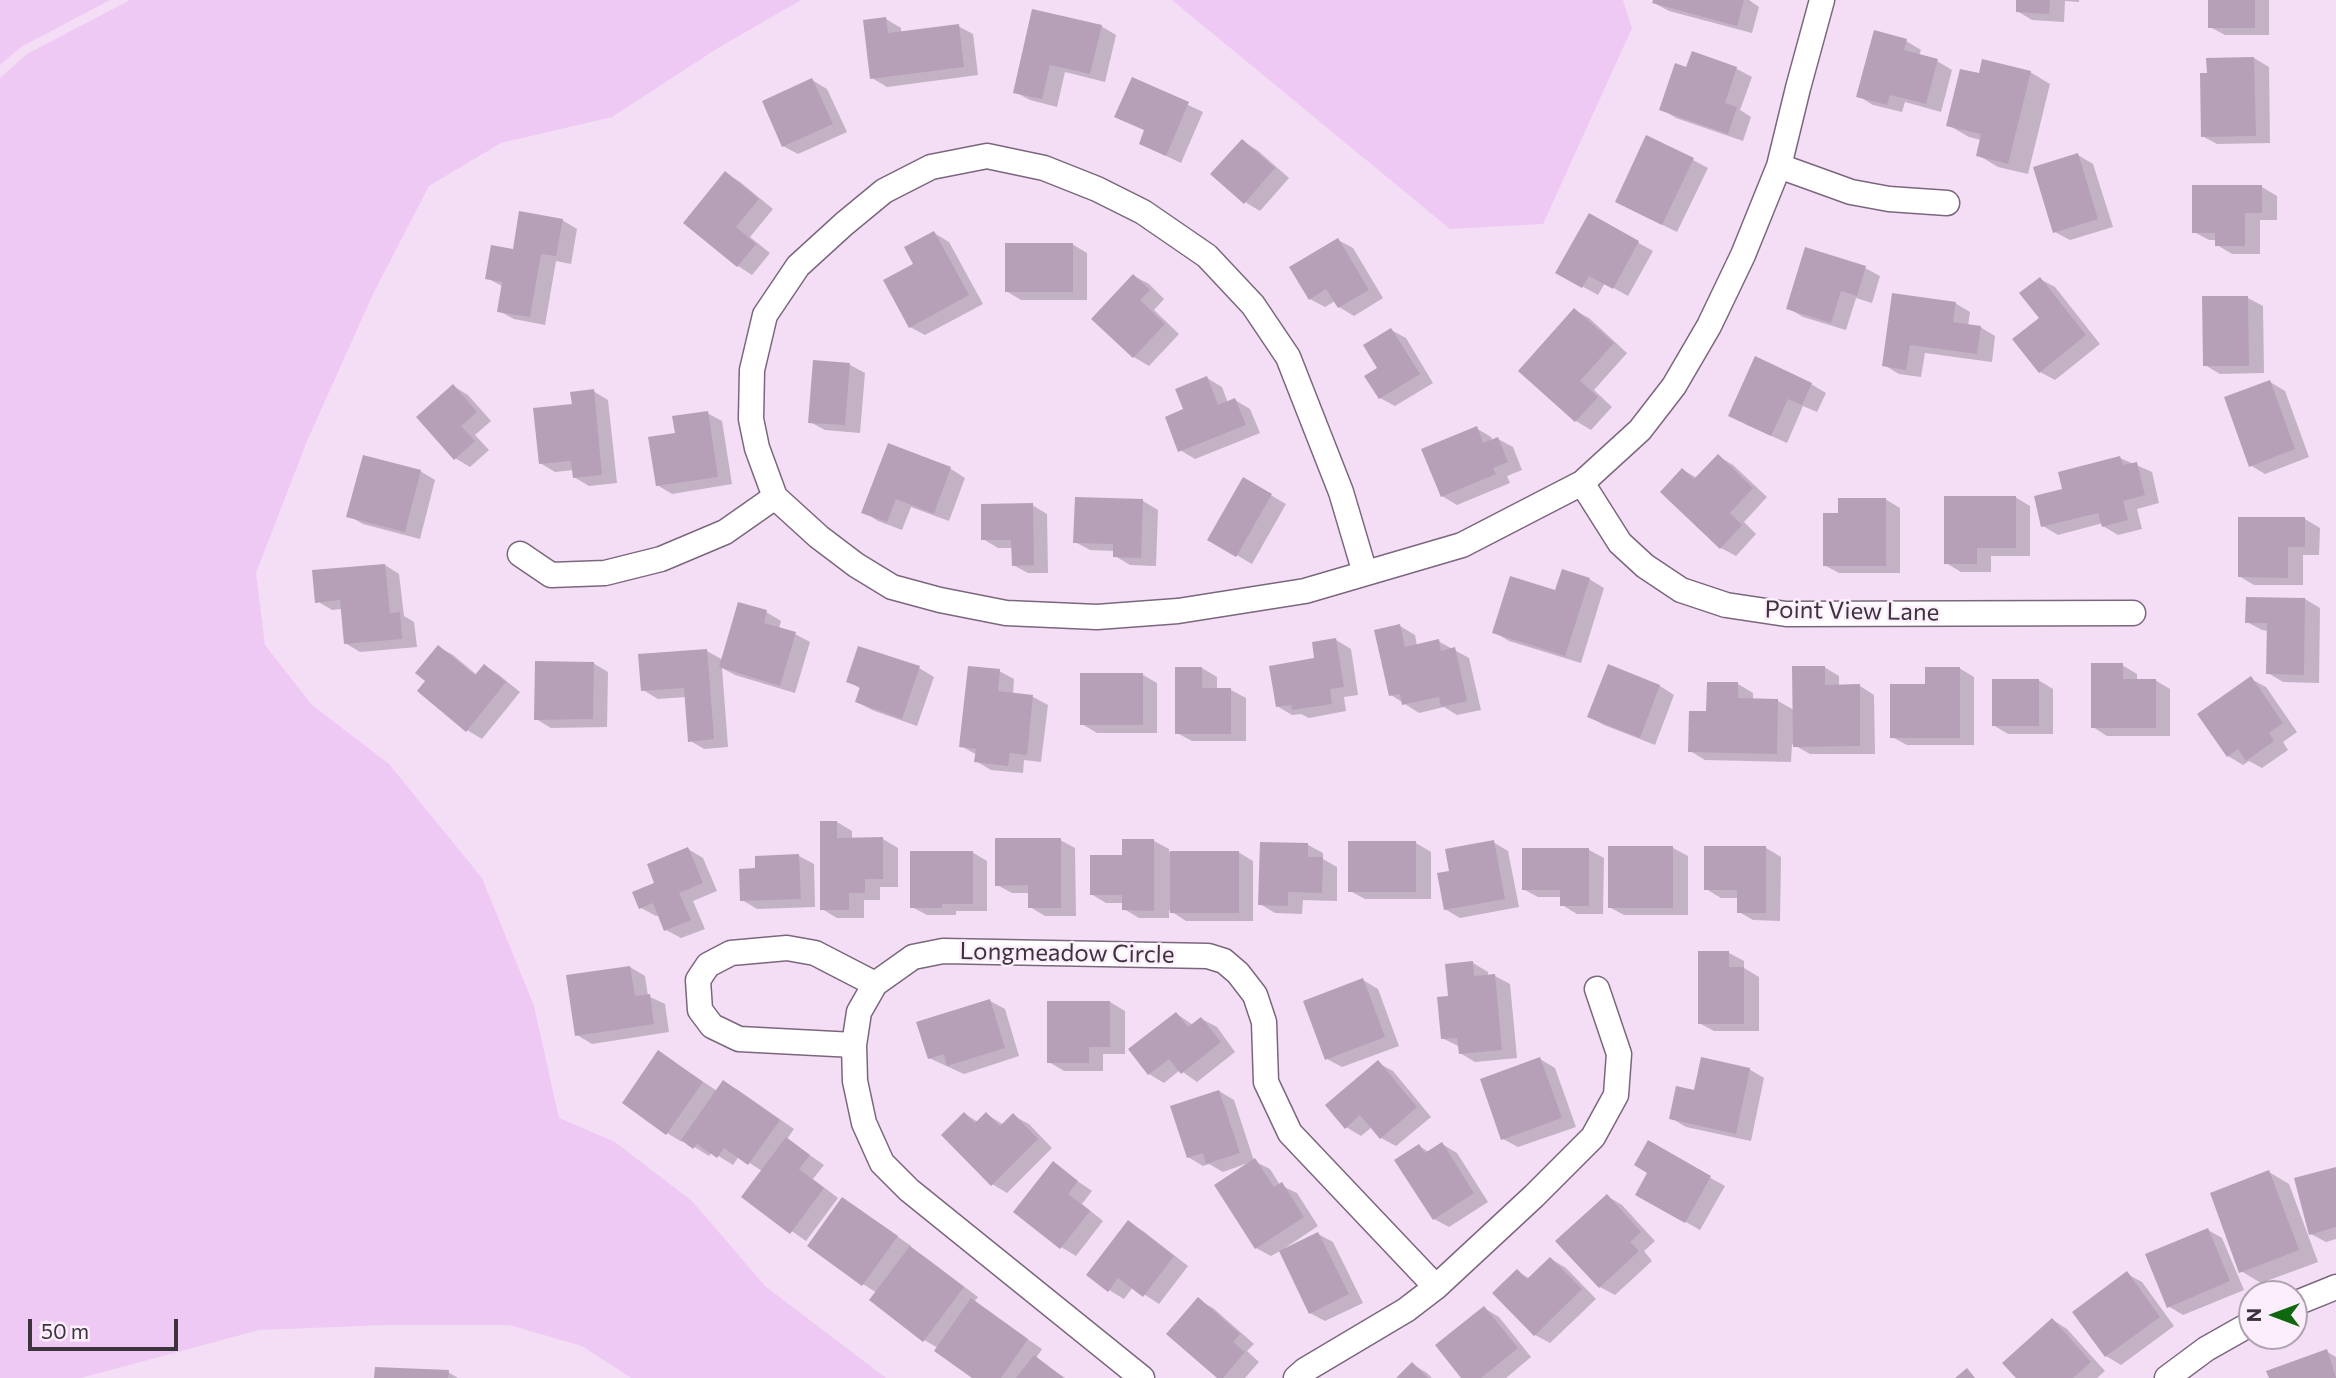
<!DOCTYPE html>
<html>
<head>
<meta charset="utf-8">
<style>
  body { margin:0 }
  #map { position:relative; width:2336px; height:1378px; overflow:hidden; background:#f4def6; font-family:Commissioner,sans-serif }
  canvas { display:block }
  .north { position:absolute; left:2238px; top:1280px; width:70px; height:70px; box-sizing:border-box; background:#fceefd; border:2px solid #afa3b0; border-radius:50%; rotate:270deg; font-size:19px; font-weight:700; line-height:28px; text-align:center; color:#3c333d }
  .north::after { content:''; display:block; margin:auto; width:24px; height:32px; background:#0f680f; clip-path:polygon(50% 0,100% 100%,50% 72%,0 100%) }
  .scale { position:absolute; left:28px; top:1319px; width:150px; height:32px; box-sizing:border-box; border:4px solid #3c333d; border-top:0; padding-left:9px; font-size:21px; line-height:24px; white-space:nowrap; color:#3c333d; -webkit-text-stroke:5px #fceefd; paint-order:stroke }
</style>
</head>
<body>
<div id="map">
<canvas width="2336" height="1378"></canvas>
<div class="north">N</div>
<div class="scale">50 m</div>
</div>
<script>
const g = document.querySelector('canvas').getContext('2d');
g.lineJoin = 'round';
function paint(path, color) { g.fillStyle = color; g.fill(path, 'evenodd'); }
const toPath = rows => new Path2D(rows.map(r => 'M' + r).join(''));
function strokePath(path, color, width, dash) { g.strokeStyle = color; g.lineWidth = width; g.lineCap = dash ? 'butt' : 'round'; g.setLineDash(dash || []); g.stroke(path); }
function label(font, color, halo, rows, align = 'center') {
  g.font = font + ' Commissioner,sans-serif'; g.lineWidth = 5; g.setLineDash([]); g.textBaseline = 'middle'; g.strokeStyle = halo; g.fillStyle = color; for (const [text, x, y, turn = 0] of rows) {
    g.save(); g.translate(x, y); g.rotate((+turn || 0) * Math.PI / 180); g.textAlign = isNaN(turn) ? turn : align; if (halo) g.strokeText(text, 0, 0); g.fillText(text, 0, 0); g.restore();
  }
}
const green = toPath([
  [0,0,110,0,21,47,0,65],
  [130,0,801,0,718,48,612,117,501,143,429,186,374,292,307,441,256,573,265,645,312,705,389,764,482,878,534,1006,559,1118,615,1142,692,1201,765,1286,886,1378,631,1378,582,1346,509,1325,386,1325,259,1330,81,1378,0,1378,0,78,27,54],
  [1172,0,1623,0,1632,28,1543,224,1450,229]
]);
const shadow = toPath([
  [1655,0,1749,0,1759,7,1752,33,1669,11,1654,3],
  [2018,0,2079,0,2079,2,2065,1,2064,22,2032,20,2017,11],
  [2210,0,2269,0,2269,35,2225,35,2210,27],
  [1033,11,1101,26,1116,35,1105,82,1065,72,1057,107,1030,100,1015,92],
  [886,19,901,28,901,33,958,26,973,34,978,75,887,87,872,78],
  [1906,41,1921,50,1919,56,1937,61,1952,70,1941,112,1905,102,1902,112,1873,105,1858,96],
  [1693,53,1737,69,1752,77,1740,110,1751,117,1743,141,1676,118,1661,109,1687,69],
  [2254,58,2269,67,2270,143,2217,144,2202,136],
  [2030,72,2050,84,2028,174,1998,167,1978,155,1981,140,1969,137,1948,125,1980,75],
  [1133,79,1203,112,1181,163,1156,151,1146,131,1117,116],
  [812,80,827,89,847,132,798,154,783,146],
  [1242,141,1257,150,1289,178,1260,211,1245,202],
  [2078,155,2093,164,2113,227,2070,240,2055,232],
  [1693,160,1708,168,1677,232,1632,210],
  [726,173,740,182,773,209,750,237,770,253,752,275,738,266],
  [2262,187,2277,196,2277,220,2260,220,2260,254,2232,254,2217,245,2217,240,2209,240,2194,232],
  [1589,215,1653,251,1628,296,1605,283,1598,295,1558,273],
  [562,220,577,229,571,264,556,261,545,325,514,319,499,311,502,286,487,278,514,251],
  [934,233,949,242,983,304,925,335,910,327,916,264],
  [1338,240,1353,248,1383,298,1354,316,1339,307,1335,301,1325,307,1310,299],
  [1072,244,1087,253,1087,300,1021,300,1006,291],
  [1865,268,1880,276,1872,303,1856,298,1846,330,1803,317,1788,308],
  [1134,276,1149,284,1164,299,1154,310,1179,334,1149,366,1134,357],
  [2040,279,2055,287,2100,344,2055,380,2040,372],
  [2248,298,2263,306,2264,373,2220,374,2205,365],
  [1955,303,1970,312,1968,326,1980,327,1995,336,1992,362,1925,353,1921,377,1899,374,1884,365],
  [1574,310,1589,318,1627,353,1594,390,1612,407,1591,430,1576,421,1520,371],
  [1391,330,1406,338,1433,383,1395,406,1380,398,1380,368],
  [850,365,865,373,860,433,825,430,810,422],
  [1207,378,1222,387,1228,403,1235,400,1250,409,1260,433,1195,459,1180,450,1185,410],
  [2270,382,2285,391,2309,457,2265,474,2250,465],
  [1811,384,1826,393,1817,412,1803,406,1787,443,1745,424],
  [453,386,468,395,491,421,475,435,489,450,470,467,455,458],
  [593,391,608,400,617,483,589,486,574,477,574,470,555,472,540,463,574,405],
  [707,413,722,421,732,484,672,494,657,485],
  [1476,428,1491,437,1493,441,1498,439,1513,447,1522,470,1507,476,1510,483,1457,505,1442,496],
  [889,445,951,469,965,478,949,521,911,507,902,530,878,521,864,512],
  [1718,456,1733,465,1767,497,1744,522,1756,534,1736,556,1721,548,1683,470,1697,478],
  [2120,458,2152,472,2159,503,2137,509,2142,529,2118,535,2103,526,2103,523,2058,535,2043,526,2064,490],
  [420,471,435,480,420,539,363,524,349,516],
  [1243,479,1286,504,1252,564,1209,539],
  [2015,497,2030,506,2030,556,1991,556,1991,572,1961,572,1946,563],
  [1885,499,1900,508,1900,573,1839,573,1824,565,1839,515],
  [1143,501,1158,510,1156,566,1130,565,1115,556,1115,551,1090,550,1075,542],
  [1032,505,1047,514,1048,573,1028,573,1013,565,1013,548,998,548,983,539],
  [2305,519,2320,528,2319,555,2303,555,2303,585,2254,585,2239,576],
  [385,565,399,574,404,616,414,622,417,647,360,652,345,643,342,609,332,610,317,601],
  [1589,579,1604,588,1581,663,1509,641,1494,632],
  [2247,599,2305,599,2320,608,2319,683,2283,682,2268,673,2268,631,2262,630,2247,622],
  [766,612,781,621,779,629,795,634,810,642,795,693,735,675,722,668,728,747,704,749,689,740,686,697,658,699,643,690,707,651,723,660],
  [1400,626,1415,635,1417,646,1438,641,1469,658,1481,710,1457,715,1444,707,1419,713,1391,695],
  [1336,640,1351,649,1358,695,1344,697,1346,711,1309,718,1301,714,1292,715,1277,706],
  [438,647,453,655,477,675,485,666,499,675,520,692,482,739,467,730,428,681],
  [593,663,608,672,607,727,551,728,536,719],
  [2122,665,2137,674,2137,680,2155,680,2170,689,2170,736,2107,736,2093,727],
  [1609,667,1660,686,1674,695,1655,745,1604,725,1589,717],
  [1824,667,1839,676,1839,686,1860,686,1874,695,1875,754,1810,754,1792,744,1791,762,1705,760,1690,751,1708,713,1738,684,1753,693,1753,700,1778,701,1794,710],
  [919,668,934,677,917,726,872,710,857,702,861,689,848,681],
  [1202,668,1217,677,1217,690,1231,690,1246,698,1246,741,1192,741,1177,733],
  [1959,668,1974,677,1974,745,1907,745,1892,737,1927,686],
  [999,671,1014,679,1013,694,1033,697,1048,705,1041,762,1024,760,1023,773,991,770,976,761,977,755,961,746],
  [1143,675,1157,683,1157,733,1097,733,1082,724],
  [2251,679,2266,687,2297,732,2283,742,2288,750,2262,768,2249,761,2243,765,2228,756],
  [2038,680,2053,689,2053,734,2008,734,1993,725],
  [837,822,852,831,852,839,883,839,898,848,898,887,880,887,880,900,864,900,864,918,837,918,822,909],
  [1060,840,1075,848,1076,916,1045,916,1030,907,1030,893,1012,893,997,885],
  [1154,841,1169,849,1169,852,1238,852,1253,861,1253,921,1186,921,1169,910,1169,918,1139,918,1124,909,1124,903,1106,903,1091,894,1124,857],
  [1493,842,1508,851,1519,907,1460,918,1445,909,1451,872],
  [1350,843,1416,843,1431,852,1431,899,1365,899,1350,891],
  [1308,845,1323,853,1323,859,1337,867,1337,901,1303,900,1302,914,1275,913,1260,904],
  [1673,848,1688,856,1688,915,1624,915,1609,907],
  [1766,848,1781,857,1780,921,1753,920,1739,912,1739,898,1721,898,1706,889],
  [688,849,703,858,717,891,693,901,705,929,681,938,666,930,660,915,656,916,641,908,657,884],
  [1589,850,1604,858,1603,914,1577,914,1562,905,1562,897,1538,897,1523,889],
  [972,852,987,861,987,911,956,911,956,915,927,915,912,907],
  [799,856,814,864,815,907,757,909,742,900,757,870],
  [1729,953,1744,961,1744,968,1759,977,1759,1031,1714,1031,1699,1023],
  [1473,963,1488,972,1488,976,1495,976,1510,984,1517,1058,1475,1062,1460,1053,1460,1047,1442,1038,1450,998],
  [630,967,645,976,648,996,665,1004,669,1032,592,1044,577,1035],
  [1363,980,1378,989,1399,1046,1342,1067,1327,1059],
  [990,1001,1005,1009,1019,1056,964,1074,929,1058],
  [1110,1002,1125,1011,1125,1054,1103,1054,1103,1071,1064,1071,1049,1062],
  [1177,1014,1193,1025,1202,1019,1217,1027,1235,1052,1197,1082,1180,1070,1164,1083,1149,1074],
  [659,1052,717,1091,723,1082,738,1090,794,1129,787,1139,824,1165,813,1179,838,1198,806,1241,743,1197,762,1171,739,1156,733,1165,712,1152,709,1156,683,1140,682,1142,667,1133,624,1103],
  [1540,1059,1555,1068,1576,1127,1518,1147,1503,1139],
  [1378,1063,1393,1071,1431,1117,1396,1146,1381,1138,1372,1127,1361,1136,1346,1127],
  [1749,1069,1764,1078,1751,1141,1686,1127,1671,1118,1695,1092],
  [1219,1091,1234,1100,1254,1161,1270,1169,1280,1185,1297,1193,1318,1226,1285,1248,1286,1250,1318,1234,1333,1242,1363,1303,1325,1321,1310,1313,1280,1251,1271,1256,1256,1248,1248,1163,1223,1172,1209,1164,1203,1166,1188,1157],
  [965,1114,978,1122,986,1114,1004,1125,1014,1116,1029,1124,1052,1148,1007,1193,992,1184],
  [1648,1143,1725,1186,1700,1230,1637,1194,1649,1172],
  [1442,1144,1457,1153,1488,1202,1449,1227,1434,1219,1419,1146,1429,1152],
  [1053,1164,1092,1191,1082,1204,1103,1221,1076,1256,1061,1247,1016,1211],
  [2336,1169,2336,1239,2326,1242,2309,1233],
  [2269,1172,2289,1184,2318,1262,2261,1283,2241,1271],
  [1607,1196,1622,1205,1655,1241,1644,1251,1652,1261,1615,1295,1600,1287],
  [857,1208,911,1246,910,1248,925,1257,978,1297,974,1302,1042,1349,1036,1358,1065,1378,975,1378,938,1348,924,1340,877,1293,863,1284],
  [1128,1223,1143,1231,1188,1266,1159,1304,1133,1287,1124,1299,1109,1290],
  [2208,1230,2222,1238,2244,1290,2183,1315,2168,1306],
  [1551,1259,1566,1268,1596,1299,1550,1343,1535,1335,1517,1271,1530,1279],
  [2127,1274,2142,1282,2174,1326,2121,1365,2106,1356,2074,1312],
  [1198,1300,1213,1308,1254,1344,1247,1351,1259,1362,1245,1378,1219,1378],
  [1484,1308,1499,1317,1531,1357,1506,1378,1463,1378],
  [2053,1320,2067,1329,2105,1371,2097,1378,2018,1378],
  [2326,1351,2336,1357,2336,1378,2271,1378],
  [1412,1364,1427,1373,1432,1378,1399,1378],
  [448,1372,458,1378,376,1378]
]);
const building = toPath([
  [1653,0,1744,0,1737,26,1652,3],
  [2016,0,2050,0,2049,14,2016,12],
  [2208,0,2255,0,2255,28,2208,28],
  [1032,9,1102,25,1090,74,1050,65,1042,99,1013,93],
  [886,17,888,33,959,24,964,67,870,79,863,20],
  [1874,30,1907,39,1904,50,1938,59,1926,104,1890,95,1887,105,1856,97],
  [1692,51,1737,67,1725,103,1737,107,1728,134,1659,110,1675,63,1686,67],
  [2254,57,2256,136,2201,137,2200,73,2207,73,2206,58],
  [1982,59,2031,71,2008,164,1976,156,1981,134,1946,126,1960,69,1979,73],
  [1132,77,1189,102,1166,156,1139,144,1144,130,1114,117],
  [812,78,833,124,782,147,762,101],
  [1646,135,1694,158,1662,225,1615,202],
  [1242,139,1275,168,1244,204,1210,174],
  [2078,153,2098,219,2053,233,2033,167],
  [725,171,759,199,736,227,756,244,737,267,683,223],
  [2192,185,2262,185,2262,213,2245,213,2245,246,2215,246,2215,233,2192,233],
  [519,211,563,219,556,256,541,254,530,317,497,312,502,282,485,279,491,245,513,249],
  [1589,213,1639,241,1613,289,1589,276,1582,288,1555,273],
  [934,231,969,295,909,328,883,280,913,264,904,247],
  [1338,238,1369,290,1338,308,1326,289,1309,300,1289,267],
  [1005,243,1073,243,1073,292,1005,292],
  [1805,247,1866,266,1857,296,1841,291,1831,323,1786,309],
  [1133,274,1150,290,1140,300,1165,324,1133,358,1091,319],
  [2040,277,2086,335,2039,373,2012,339,2039,318,2019,293],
  [1892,293,1956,302,1953,322,1981,326,1977,354,1910,345,1906,370,1882,366],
  [2202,296,2248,296,2249,366,2203,366],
  [1574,308,1614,343,1580,381,1598,397,1575,422,1518,371],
  [1391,328,1420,374,1379,399,1364,376,1377,368,1363,345],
  [1755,356,1812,383,1802,405,1788,399,1771,436,1728,416],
  [813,360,850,363,845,425,808,423],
  [1207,376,1218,405,1235,398,1246,425,1178,452,1165,417,1183,409,1175,389],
  [2270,380,2295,449,2249,467,2224,397],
  [453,384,477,412,461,426,475,441,454,460,416,417],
  [594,389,602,475,573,478,571,461,539,464,533,408,572,404,570,392],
  [708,411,718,477,656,486,648,437,675,433,672,416],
  [1477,426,1483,443,1498,437,1508,462,1493,468,1496,474,1441,497,1421,449],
  [888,443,951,467,934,514,896,499,887,522,861,513],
  [1718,454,1753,488,1730,513,1742,525,1720,549,1660,492,1682,468,1694,479],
  [363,455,421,470,405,532,346,517],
  [2120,456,2123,465,2137,462,2145,495,2123,501,2128,520,2102,527,2098,513,2041,527,2034,496,2062,489,2058,472],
  [1243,477,1272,494,1236,557,1207,540],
  [1944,496,2016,496,2016,548,1977,548,1977,564,1944,564],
  [1075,497,1143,499,1141,558,1113,557,1113,544,1073,543],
  [1838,498,1886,498,1886,566,1823,566,1823,513,1838,513],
  [1033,503,1034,565,1012,566,1011,540,981,540,981,504],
  [2238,517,2305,517,2305,547,2288,547,2288,578,2238,577],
  [385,564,390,613,400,612,402,639,344,644,340,600,315,603,312,570],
  [1562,569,1590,578,1565,656,1492,633,1510,576,1555,590],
  [2246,597,2305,598,2304,675,2266,674,2267,623,2245,623],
  [738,602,767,610,764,623,796,632,780,686,719,667],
  [1400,624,1405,647,1439,639,1441,651,1455,647,1467,701,1441,707,1439,697,1402,705,1400,694,1389,696,1374,630],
  [1336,638,1344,687,1330,689,1332,704,1292,710,1291,705,1276,707,1269,666,1314,658,1312,642],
  [438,645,475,675,484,664,506,682,466,732,417,691,425,681,415,673],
  [858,646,920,666,902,719,855,702,860,687,846,682],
  [707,649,714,739,688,742,684,688,641,691,638,654],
  [535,661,594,662,593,719,534,720],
  [2091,663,2123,663,2123,679,2156,679,2156,728,2091,728],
  [1608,664,1660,685,1640,738,1587,717],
  [968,666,1000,669,998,691,1033,695,1027,755,1010,753,1008,766,974,762,976,749,959,747],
  [1792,666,1825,666,1825,685,1860,684,1860,746,1793,747],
  [1175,667,1202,667,1202,688,1231,688,1231,734,1175,734],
  [1925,667,1960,667,1960,738,1890,738,1890,684,1925,684],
  [1080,673,1143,673,1143,725,1080,725],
  [2251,676,2283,723,2269,733,2274,741,2246,761,2238,749,2227,757,2197,714],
  [1992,679,2039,679,2039,726,1992,726],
  [1707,682,1738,682,1738,698,1778,699,1777,754,1688,752,1689,711,1706,711],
  [820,821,837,821,837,838,883,837,883,879,865,879,865,893,849,893,849,910,820,910],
  [995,838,1061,838,1061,908,1028,908,1028,885,995,886],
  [1122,839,1154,839,1154,911,1122,910,1122,895,1090,895,1090,855,1122,855],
  [1494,840,1505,899,1444,910,1437,873,1449,871,1445,849],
  [1348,841,1416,841,1416,892,1348,892],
  [1260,842,1308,843,1308,857,1323,857,1322,893,1288,892,1288,906,1258,905],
  [1608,846,1673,846,1673,908,1608,908],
  [1704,846,1766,846,1766,913,1737,913,1737,890,1704,890],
  [688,847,703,883,679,893,691,920,664,931,653,903,639,909,632,892,654,883,647,864],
  [1522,848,1589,848,1589,906,1560,906,1560,890,1522,890],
  [910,851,973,851,973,904,942,904,942,908,910,908],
  [1170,851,1239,851,1239,913,1170,913],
  [799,854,801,899,740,901,739,869,755,868,755,856],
  [1698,951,1729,951,1729,967,1744,967,1744,1024,1698,1024],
  [1473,961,1474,976,1495,974,1502,1050,1459,1054,1457,1038,1441,1039,1437,997,1448,996,1445,964],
  [630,966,635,996,650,994,654,1024,575,1036,566,975],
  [1363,978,1385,1037,1325,1060,1303,1001],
  [990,999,1005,1048,947,1066,944,1054,928,1059,916,1022],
  [1047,1001,1110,1001,1110,1047,1089,1047,1089,1063,1047,1063],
  [1176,1012,1188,1027,1201,1017,1221,1042,1181,1074,1169,1059,1148,1075,1128,1049],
  [658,1050,703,1082,666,1135,622,1103],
  [1540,1057,1562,1118,1501,1140,1480,1079],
  [1701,1057,1750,1068,1736,1134,1669,1119,1676,1086,1694,1090],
  [1378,1060,1417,1107,1380,1139,1360,1115,1345,1129,1325,1105],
  [723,1080,780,1120,748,1165,724,1148,717,1158,697,1144,693,1149,681,1140],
  [1219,1090,1240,1153,1206,1164,1203,1153,1187,1158,1170,1106],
  [964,1112,975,1123,986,1112,1000,1126,1013,1113,1038,1139,991,1186,941,1135],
  [786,1137,810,1155,799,1169,824,1188,790,1234,741,1197],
  [1648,1140,1711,1176,1685,1223,1635,1195,1647,1173,1634,1165],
  [1442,1142,1474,1193,1433,1220,1394,1160,1419,1144,1425,1153],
  [1255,1158,1274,1187,1282,1182,1304,1217,1255,1249,1214,1185],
  [1053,1161,1078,1181,1068,1194,1090,1211,1060,1249,1013,1212],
  [2336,1167,2336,1227,2309,1235,2294,1178],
  [2269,1170,2299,1250,2239,1273,2210,1193],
  [1607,1194,1641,1232,1630,1242,1639,1251,1599,1288,1555,1241],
  [842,1197,898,1236,862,1286,807,1246],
  [1128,1220,1174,1256,1143,1297,1118,1278,1108,1292,1086,1275],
  [2208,1228,2230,1281,2167,1308,2145,1254],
  [1318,1232,1349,1294,1309,1314,1279,1251],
  [910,1246,964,1287,923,1342,869,1300],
  [1550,1257,1582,1289,1534,1336,1492,1293,1517,1269,1527,1279],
  [2127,1271,2160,1317,2105,1357,2072,1312],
  [1198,1297,1240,1334,1233,1342,1245,1352,1223,1378,1217,1378,1166,1334],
  [971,1298,1028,1339,1001,1378,972,1378,934,1351],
  [1484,1306,1518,1348,1481,1378,1461,1378,1435,1345],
  [2052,1318,2091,1362,2073,1378,2016,1378,2002,1363],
  [2327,1349,2336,1378,2269,1378,2266,1371],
  [1034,1355,1064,1378,1016,1378],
  [1412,1362,1428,1378,1396,1378],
  [375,1367,449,1370,448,1378,374,1378],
  [1967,1368,1975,1378,1955,1378]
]);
const minor = toPath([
  [1779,166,1851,192,1889,199,1947,203],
  [1582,483,1620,543,1645,566,1681,590,1726,605,1786,614,2133,613],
  [520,554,551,575,605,573,661,559,725,532,775,497],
  [1365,573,1341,492,1288,357,1253,305,1207,256,1143,212,1097,189,1044,168,987,156,931,167,884,191,844,224,798,266,765,315,752,370,751,419,757,448,775,497,819,537,856,565,892,587,940,600,1006,613,1097,617,1178,611,1305,591,1462,545,1582,483,1640,430,1674,386,1709,326,1743,255,1779,166,1798,88,1822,0],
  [854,1045,739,1039,712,1026,700,1010,698,980,708,965,731,953,787,948,815,953,875,984],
  [2294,1304,2336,1287],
  [1142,1378,909,1190,882,1163,864,1123,855,1081,854,1045,859,1012,875,984,913,957,943,951,1208,956,1224,961,1238,973,1255,995,1264,1022,1266,1082,1290,1133,1436,1287],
  [1296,1378,1305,1370,1406,1310,1436,1287,1534,1196,1593,1137,1616,1095,1619,1054,1597,989],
  [2167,1378,2206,1349,2252,1323]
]);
const streetNames = [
  ["Point View Lane",1852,611,1],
  ["Longmeadow Circle",1067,953,1]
];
paint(green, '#eec9f3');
paint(shadow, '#0003');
paint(building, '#b5a0b7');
strokePath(minor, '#7b677d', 27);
strokePath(minor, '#fff', 24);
label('24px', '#3c333d', '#fceefd', streetNames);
</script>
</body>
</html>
